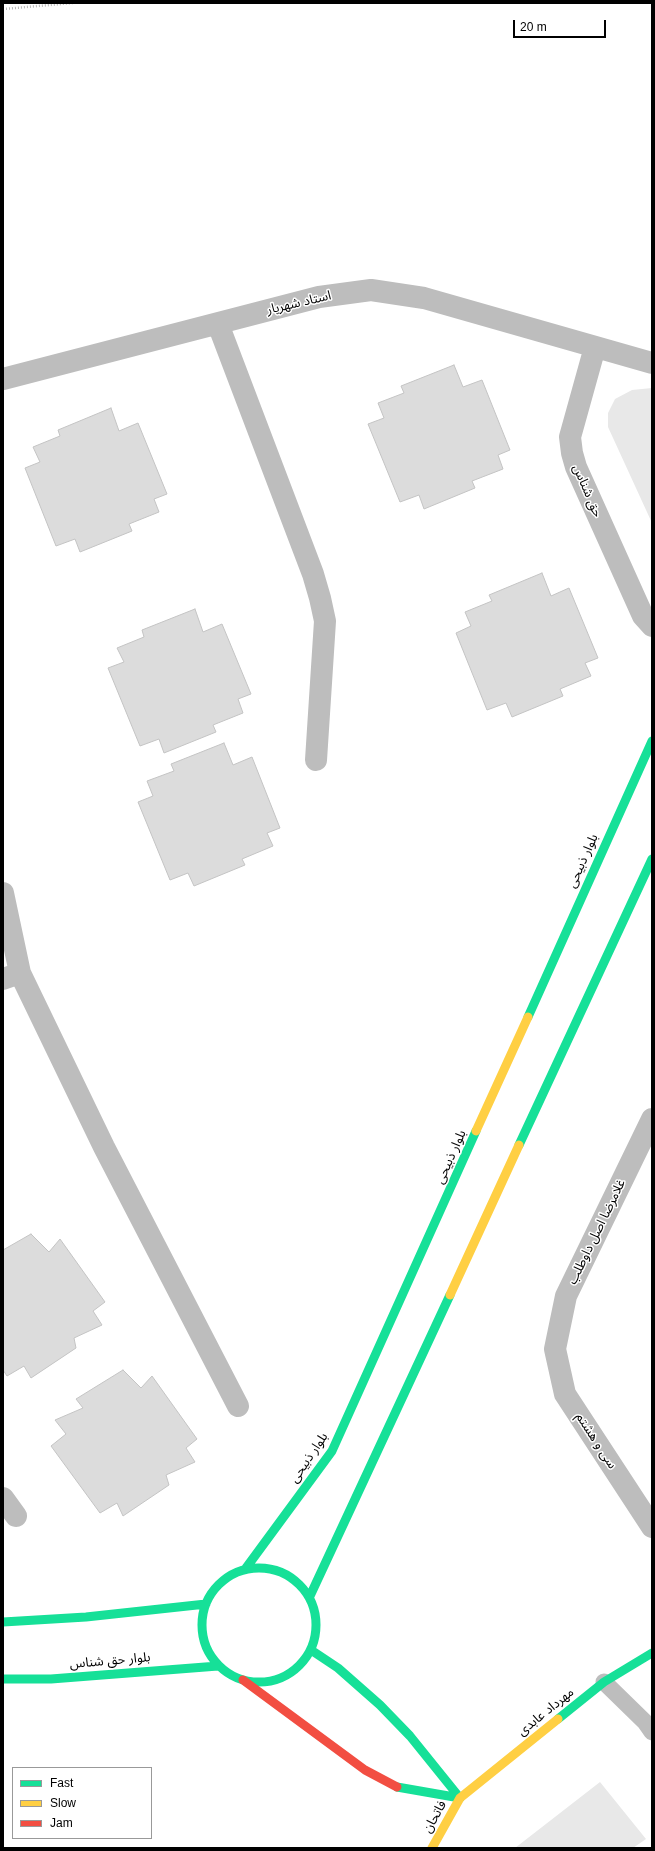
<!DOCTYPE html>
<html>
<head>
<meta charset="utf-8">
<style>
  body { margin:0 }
  #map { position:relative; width:655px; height:1851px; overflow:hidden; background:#fff; font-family:Helvetica,sans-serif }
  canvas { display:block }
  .frame { position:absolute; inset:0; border:4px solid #000; pointer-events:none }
  .legend { position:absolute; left:12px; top:1767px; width:140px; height:72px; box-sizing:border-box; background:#fff; border:1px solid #999; margin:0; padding:5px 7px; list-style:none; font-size:12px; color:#000 }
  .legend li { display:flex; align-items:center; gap:8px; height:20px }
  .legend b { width:20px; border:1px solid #999 }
  .scale { position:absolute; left:513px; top:20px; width:93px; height:18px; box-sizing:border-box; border:2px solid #000; border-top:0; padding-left:5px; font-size:12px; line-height:14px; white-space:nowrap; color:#000; -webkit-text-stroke:3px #fff; paint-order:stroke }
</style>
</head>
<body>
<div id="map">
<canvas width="655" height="1851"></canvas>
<div class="frame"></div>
<ul class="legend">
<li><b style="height:5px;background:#16e098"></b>Fast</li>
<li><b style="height:5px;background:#ffcf43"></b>Slow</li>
<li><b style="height:5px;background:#f24e42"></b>Jam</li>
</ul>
<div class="scale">20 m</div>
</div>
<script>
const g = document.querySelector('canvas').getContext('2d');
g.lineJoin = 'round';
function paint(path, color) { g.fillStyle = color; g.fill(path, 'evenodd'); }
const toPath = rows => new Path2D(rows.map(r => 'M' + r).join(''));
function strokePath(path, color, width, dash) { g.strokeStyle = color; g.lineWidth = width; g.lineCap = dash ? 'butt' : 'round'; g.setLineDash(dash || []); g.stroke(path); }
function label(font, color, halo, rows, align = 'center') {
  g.font = font + ' Helvetica,"Noto Sans Arabic",sans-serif'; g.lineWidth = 3; g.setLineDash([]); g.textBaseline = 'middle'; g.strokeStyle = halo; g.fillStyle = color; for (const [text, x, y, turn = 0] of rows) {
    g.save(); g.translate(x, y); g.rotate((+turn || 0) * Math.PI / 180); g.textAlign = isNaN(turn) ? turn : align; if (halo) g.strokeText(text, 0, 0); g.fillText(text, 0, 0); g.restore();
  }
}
const green = toPath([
  [652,388,652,523,608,427,608,413,615,399,632,390],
  [600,1782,646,1839,633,1848,515,1848]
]);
const building = toPath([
  [454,365,463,387,482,380,510,450,498,455,503,469,472,481,475,488,424,509,419,495,400,502,368,424,384,418,378,403,404,393,401,386,454,365],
  [111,408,119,431,138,423,167,494,154,499,159,512,129,524,132,531,80,552,75,539,56,546,25,468,40,462,33,447,60,436,58,430,111,408],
  [542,573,551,596,569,588,598,658,585,663,591,676,560,689,563,696,512,717,506,703,487,710,456,633,471,626,465,612,492,601,489,595,542,573],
  [195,609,203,632,222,624,251,694,238,699,243,713,213,725,216,732,164,753,159,739,140,746,108,668,124,662,117,648,144,637,142,630,195,609],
  [224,743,233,765,252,757,280,828,267,833,273,846,242,859,245,865,194,886,188,873,170,880,138,802,153,796,147,781,174,771,171,764,224,743],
  [31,1234,49,1252,60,1239,105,1302,93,1311,102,1325,74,1338,76,1348,31,1378,24,1366,7,1376,3,1370,3,1250,31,1234],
  [123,1370,141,1388,152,1376,197,1439,186,1448,195,1462,166,1475,169,1485,123,1516,117,1503,100,1513,51,1446,66,1434,55,1420,83,1408,76,1399,123,1370]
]);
const path = toPath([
  [3,9,73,3]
]);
const lane = toPath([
  [604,1682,645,1722,652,1732]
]);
const street = toPath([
  [218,324,313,574,320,598,325,621,316,760],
  [595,347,570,437,572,453,576,467,643,616,652,626],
  [3,379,319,297,371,290,424,298,652,363],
  [3,893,20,973,104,1147,238,1406],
  [3,979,20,973],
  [652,1119,566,1296,555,1349,565,1394,652,1527],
  [3,1498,16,1516]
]);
const fast = toPath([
  [528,1017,652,741],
  [519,1145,652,859],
  '202 1625a57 57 0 1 1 114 0a57 57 0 1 1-114 0Z',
  [246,1568,332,1451,476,1131],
  [310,1596,450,1295],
  [3,1622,86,1617,206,1604],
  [311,1650,338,1668,380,1705,410,1736,460,1798],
  [3,1679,51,1679,218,1666],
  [558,1719,604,1682,652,1653],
  [397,1787,460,1798]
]);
const slow = toPath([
  [476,1131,528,1017],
  [450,1295,519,1145],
  [432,1848,460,1798,558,1719]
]);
const jam = toPath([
  [243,1680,365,1770,397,1787]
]);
const streetNames = [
  ["استاد شهریار",299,303,-13],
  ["حق شناس",587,491,67],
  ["بلوار ذبیحی",583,861,-66],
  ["بلوار ذبیحی",451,1157,-66],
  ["غلامرضا اصل داوطلب",597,1232,-64],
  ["سی و هشتم",596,1441,57],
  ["بلوار ذبیحی",309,1458,-56],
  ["بلوار حق شناس",110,1661,-5],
  ["مهرداد عابدی",546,1712,-39],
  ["فاتحان",435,1817,-61]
];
paint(green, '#e8e8e8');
paint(building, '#dcdcdc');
strokePath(building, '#c4c4c4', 1);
strokePath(path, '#b8b8b8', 2.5, [1, 2]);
strokePath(lane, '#bdbdbd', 17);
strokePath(street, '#bdbdbd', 22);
strokePath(fast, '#16e098', 9);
strokePath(slow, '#ffcf43', 9);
strokePath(jam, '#f24e42', 9);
label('13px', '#000', '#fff', streetNames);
</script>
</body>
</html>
